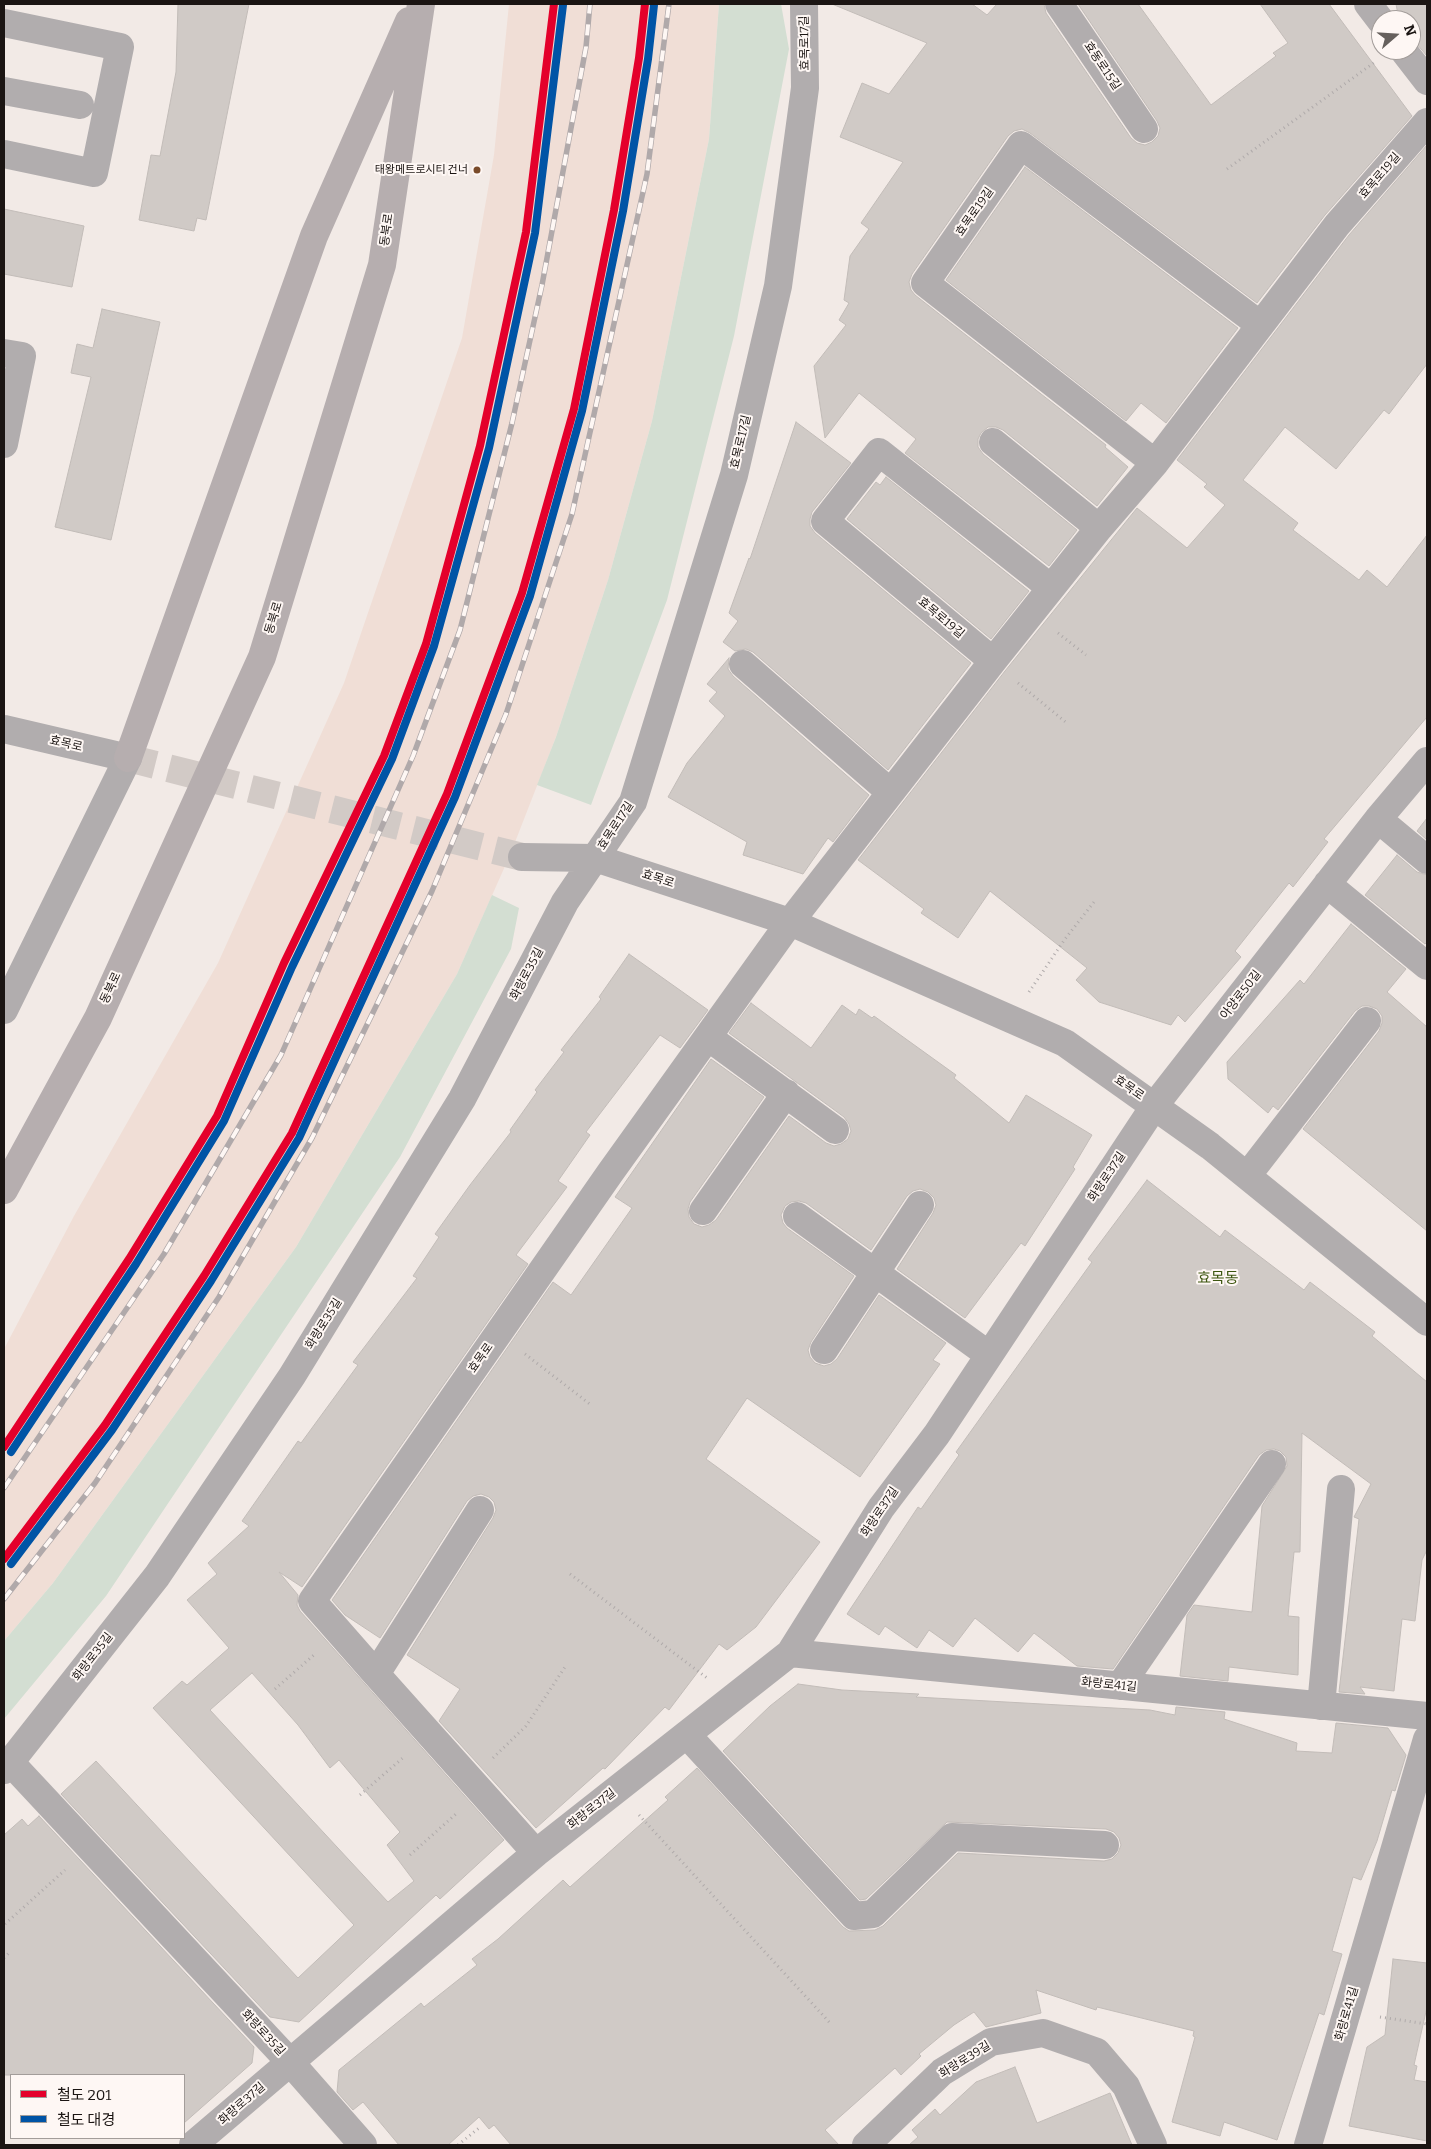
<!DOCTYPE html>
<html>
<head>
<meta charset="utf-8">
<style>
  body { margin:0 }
  #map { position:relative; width:1431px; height:2149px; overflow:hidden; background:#f2eae6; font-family:Bitter,"Noto Sans KR",serif }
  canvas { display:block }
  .frame { position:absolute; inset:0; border:5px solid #1b1513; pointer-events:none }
  .legend { position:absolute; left:10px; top:2074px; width:175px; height:65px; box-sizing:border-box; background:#fef7f4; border:1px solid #a39d9a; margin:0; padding:6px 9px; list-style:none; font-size:15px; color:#1b1513 }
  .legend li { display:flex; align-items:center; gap:10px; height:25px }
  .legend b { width:25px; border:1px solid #a39d9a }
  .north { position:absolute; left:1371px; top:10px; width:50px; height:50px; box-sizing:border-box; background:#fef7f4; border:1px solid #a39d9a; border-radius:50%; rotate:71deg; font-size:14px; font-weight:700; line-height:20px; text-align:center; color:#1b1513 }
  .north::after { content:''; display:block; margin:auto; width:18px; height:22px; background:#66605d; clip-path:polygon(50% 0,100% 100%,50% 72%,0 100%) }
</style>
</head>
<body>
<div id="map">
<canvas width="1431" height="2149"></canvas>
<div class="frame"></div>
<ul class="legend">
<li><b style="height:6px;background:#e4002b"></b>철도 201</li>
<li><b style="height:6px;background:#0054a6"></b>철도 대경</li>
</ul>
<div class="north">N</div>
</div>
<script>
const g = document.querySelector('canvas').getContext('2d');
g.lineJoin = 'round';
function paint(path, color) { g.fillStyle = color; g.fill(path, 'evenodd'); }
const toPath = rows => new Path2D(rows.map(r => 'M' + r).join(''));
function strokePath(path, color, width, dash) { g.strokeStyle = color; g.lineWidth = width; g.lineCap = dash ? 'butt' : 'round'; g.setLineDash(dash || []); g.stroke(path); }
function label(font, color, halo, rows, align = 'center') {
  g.font = font + ' Bitter,"Noto Sans KR",serif'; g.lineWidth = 4; g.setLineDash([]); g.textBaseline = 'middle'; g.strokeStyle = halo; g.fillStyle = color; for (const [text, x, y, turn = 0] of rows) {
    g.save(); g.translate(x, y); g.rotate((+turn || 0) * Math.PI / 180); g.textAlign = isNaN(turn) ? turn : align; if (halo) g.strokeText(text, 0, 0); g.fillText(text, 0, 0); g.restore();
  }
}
const built = toPath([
  [509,4,719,4,709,139,652,421,608,580,556,737,510,855,457,974,296,1247,53,1583,4,1641,4,1349,74,1216,218,963,344,683,462,338,494,155]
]);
const green = toPath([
  [719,4,781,4,789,49,734,336,667,600,591,805,537,785,556,737,608,580,652,421,709,139],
  [492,895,519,908,511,949,400,1157,106,1596,4,1719,4,1641,53,1583,296,1247,457,974]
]);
const building = toPath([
  [178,4,249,4,206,220,197,218,194,231,139,220,151,155,160,156,176,72,178,4],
  [832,4,972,4,987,15,997,4,1044,4,1046,13,1131,138,1137,143,1145,145,1152,142,1158,136,1160,128,1157,121,1078,4,1138,4,1211,105,1276,56,1273,53,1288,43,1260,4,1329,4,1412,116,1325,215,1257,303,1030,133,1022,129,1014,131,1008,136,912,274,909,282,911,290,915,295,1106,445,1105,447,1128,467,1097,506,1003,430,996,427,988,427,981,433,978,439,978,447,983,454,1077,530,1049,566,905,453,916,439,859,393,825,438,814,366,846,325,839,320,849,303,844,300,850,256,869,229,861,223,903,162,840,137,862,83,889,94,927,43,832,4],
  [1396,4,1427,4,1427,56,1411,37,1411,20,1399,20,1396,4],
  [1427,145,1427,364,1389,414,1384,410,1336,469,1285,427,1243,480,1298,523,1293,530,1359,580,1367,570,1387,587,1427,535,1427,717,1324,839,1328,842,1293,887,1289,883,1235,951,1241,957,1185,1022,1178,1015,1171,1025,1099,1002,1076,980,1087,968,990,891,958,938,921,913,924,909,858,860,1005,671,1137,508,1187,548,1225,505,1204,487,1207,484,1177,460,1349,235,1427,145],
  [1025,167,1238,328,1166,423,1141,403,1126,421,946,280,1025,167],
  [4,209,84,226,72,287,4,274,4,209],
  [102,309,160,322,111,540,55,527,91,377,71,373,77,344,93,348,102,309],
  [796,422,851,463,812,512,810,519,810,526,815,533,971,663,888,770,753,652,746,649,735,651,723,642,738,621,729,613,749,558,750,559,796,422],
  [886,477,1029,591,991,639,847,519,876,482,880,485,886,477],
  [729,658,728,669,733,676,869,795,833,842,828,838,803,874,743,855,747,842,668,797,687,763,725,716,709,701,717,692,707,684,729,658],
  [1427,818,1427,840,1417,831,1427,818],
  [1397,855,1417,872,1427,875,1427,942,1425,944,1365,895,1397,855],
  [1351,924,1406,969,1387,992,1427,1027,1427,1231,1303,1129,1379,1031,1382,1023,1382,1016,1377,1009,1369,1006,1362,1006,1355,1011,1278,1110,1273,1106,1268,1113,1228,1079,1227,1062,1300,980,1304,984,1351,924],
  [629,954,708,1010,680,1048,660,1035,586,1132,590,1135,558,1181,567,1187,516,1255,528,1264,302,1587,279,1572,298,1595,297,1605,300,1611,504,1840,440,1899,436,1895,299,2022,270,2017,61,1794,96,1761,298,1978,354,1925,153,1708,182,1681,187,1685,229,1648,187,1600,217,1574,208,1563,249,1526,242,1521,298,1441,301,1443,358,1365,353,1362,417,1278,413,1276,439,1237,435,1234,470,1185,511,1132,510,1130,537,1092,535,1090,564,1052,561,1050,601,999,599,997,629,954],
  [252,1673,298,1725,330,1768,339,1760,400,1832,387,1845,414,1881,388,1902,210,1710,252,1673],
  [751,1003,811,1048,842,1005,856,1015,859,1009,872,1018,874,1016,956,1075,954,1078,1009,1123,1026,1095,1092,1135,1073,1167,1075,1169,1025,1246,1021,1243,965,1318,897,1269,933,1213,936,1205,934,1198,928,1192,920,1189,913,1191,907,1196,871,1250,806,1203,799,1201,791,1202,785,1206,781,1215,783,1223,787,1228,854,1276,811,1342,808,1350,810,1357,815,1363,824,1366,831,1364,837,1359,879,1295,946,1343,933,1360,940,1364,860,1477,747,1398,706,1459,820,1542,756,1627,727,1650,719,1644,669,1710,665,1707,605,1769,603,1768,536,1828,439,1721,460,1689,407,1655,493,1518,496,1510,494,1502,489,1497,481,1494,473,1496,467,1501,380,1638,345,1615,332,1600,553,1282,571,1295,632,1208,615,1197,711,1059,764,1097,690,1202,688,1209,689,1217,694,1224,702,1227,709,1225,716,1220,789,1116,826,1143,834,1146,841,1144,848,1139,851,1131,849,1124,844,1117,729,1033,751,1003],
  [1147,1180,1220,1237,1225,1230,1304,1290,1310,1282,1375,1332,1372,1336,1427,1382,1427,1550,1422,1560,1415,1621,1402,1619,1394,1691,1360,1687,1365,1694,1339,1692,1359,1519,1354,1517,1371,1484,1302,1433,1300,1552,1294,1552,1288,1616,1299,1617,1298,1675,1229,1667,1228,1681,1180,1676,1187,1615,1194,1605,1252,1612,1262,1506,1287,1466,1286,1457,1280,1451,1274,1449,1266,1450,1259,1455,1113,1669,1077,1666,1034,1633,1018,1652,975,1618,953,1647,929,1630,917,1648,885,1626,879,1635,847,1614,918,1507,921,1509,959,1455,956,1452,1092,1262,1088,1259,1147,1180],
  [798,1684,842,1690,919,1694,916,1697,1150,1710,1175,1715,1176,1707,1225,1712,1224,1719,1297,1743,1296,1751,1332,1753,1336,1723,1388,1728,1406,1755,1395,1791,1392,1790,1377,1841,1361,1880,1353,1877,1332,1951,1342,1954,1324,2015,1319,2013,1277,2140,1224,2122,1220,2136,1172,2122,1195,2037,1193,2036,1194,2031,1097,2007,1096,2010,1036,1990,1041,2013,986,2027,974,2012,954,2025,919,2054,921,2056,901,2075,895,2068,825,2130,839,2145,511,2145,494,2125,489,2129,479,2117,448,2145,399,2145,363,2102,353,2110,337,2092,339,2070,421,2003,424,2007,477,1965,472,1959,498,1939,563,1880,570,1887,668,1800,665,1797,697,1768,843,1927,849,1931,875,1930,883,1926,958,1853,1104,1861,1112,1859,1118,1853,1121,1845,1119,1838,1114,1832,1106,1829,947,1822,866,1899,860,1900,723,1751,770,1706,798,1684],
  [39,1816,254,2047,252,2063,184,2123,184,2075,4,2075,4,1835,22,1819,28,1826,39,1816],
  [1393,1959,1427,1963,1427,2007,1414,2065,1417,2066,1414,2080,1427,2082,1427,2141,1349,2126,1367,2047,1385,2035,1393,1959],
  [1015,2067,1037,2123,1110,2093,1132,2145,909,2145,918,2137,912,2130,935,2109,940,2115,976,2082,1015,2067]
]);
const minorTunnel = toPath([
  [128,758,522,857]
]);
const path = toPath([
  [1227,169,1375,62],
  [1058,633,1086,655],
  [1018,683,1068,724],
  [1029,992,1065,939,1094,902],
  [525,1354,591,1405],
  [570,1574,707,1678],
  [275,1689,315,1654],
  [493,1758,526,1726,565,1667],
  [360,1795,405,1756],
  [639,1815,831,2024],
  [410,1855,457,1813],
  [5,1924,65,1870],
  [4,1958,9,1953],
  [1380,2017,1427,2024],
  [458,2145,479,2128]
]);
const minor = toPath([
  [1059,4,1144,129],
  [1368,4,1381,21],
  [4,23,120,47,94,173,4,154],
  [1403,50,1427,81],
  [4,91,80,105],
  [4,353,22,356,4,444],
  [993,442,1099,528],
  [1155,463,925,283,1021,145,1259,324],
  [993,661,825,521,879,452,1051,588],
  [743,664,890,792],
  [4,729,128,758,4,1010],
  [1378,819,1427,860],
  [522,857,595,858,790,922,1065,1043,1210,1146,1427,1322],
  [1327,884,1427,966],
  [708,1037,835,1130],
  [1247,1176,1367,1021],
  [703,1211,786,1093],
  [797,1216,989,1355],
  [824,1350,920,1205],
  [480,1510,376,1674,536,1853],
  [790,1653,1427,1716],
  [376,1674,312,1601,610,1173,790,922,993,661,1099,528,1155,463,1337,225,1427,122],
  [1120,1686,1272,1464],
  [1321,1706,1341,1489],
  [687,1735,854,1916,873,1914,952,1837,1105,1845],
  [10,1762,290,2062,363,2145],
  [4,1770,157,1576,292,1376,462,1099,565,902,633,802,734,475,778,286,805,88,804,4],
  [193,2145,536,1853,790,1653,881,1508,937,1434,1155,1105,1378,819,1427,761],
  [866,2145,942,2072,991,2042,1043,2033,1097,2052,1126,2086,1153,2145],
  [1308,2145,1427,1739]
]);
const major = toPath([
  [128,758,314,236,409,21],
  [4,1190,98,1018,262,657,382,265,421,4]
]);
const rail = toPath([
  [4,1488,164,1254,281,1055,413,756,460,630,512,423,542,285,586,47,590,4],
  [4,1599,95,1483,219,1297,312,1138,432,891,506,714,572,514,647,174,669,4]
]);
const rail1 = toPath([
  [4,1447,129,1259,217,1116,284,963,384,756,426,644,480,446,526,232,554,4],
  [4,1559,105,1425,204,1276,292,1133,447,794,522,593,574,409,614,210,639,58,645,4]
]);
const rail2 = toPath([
  [11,1452,136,1264,224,1121,292,967,392,759,434,646,489,448,535,233,563,5],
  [11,1564,112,1430,211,1281,299,1138,455,797,530,596,582,411,623,211,648,59,654,5]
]);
const markers = [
  [477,170,4.5,"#7a4b2a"]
];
const busNames = [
  ["태왕메트로시티 건너",468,170]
];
const streetNames = [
  ["효목로17길",805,43,-91],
  ["효동로15길",1102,66,56],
  ["효목로19길",1380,176,-49],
  ["효목로19길",975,212,-55],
  ["동북로",387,230,-82],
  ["효목로17길",741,442,-77],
  ["동북로",274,618,-73],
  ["효목로19길",941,618,40],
  ["효목로",66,744,13],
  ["효목로17길",616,826,-57],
  ["효목로",658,879,18],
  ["화랑로35길",527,974,-62],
  ["동북로",111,988,-65],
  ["아양로50길",1241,995,-52],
  ["효목로",1129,1088,35],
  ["화랑로37길",1107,1177,-56],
  ["화랑로35길",324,1324,-58],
  ["효목로",481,1358,-55],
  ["화랑로37길",880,1512,-56],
  ["화랑로35길",93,1657,-52],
  ["화랑로41길",1109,1685,6],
  ["화랑로37길",592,1809,-38],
  ["화랑로41길",1347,2014,-74],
  ["화랑로35길",263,2033,47],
  ["화랑로39길",965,2060,-32],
  ["화랑로37길",242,2104,-41]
];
const quarterNames = [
  ["효목동",1218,1279]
];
paint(built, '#f0ded6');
paint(green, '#d3ded2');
paint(building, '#d0cac6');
strokePath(building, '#c2bcb8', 1);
strokePath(minorTunnel, '#d2cac6', 28, [28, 14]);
strokePath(path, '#afaaaa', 3, [1, 4]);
strokePath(minor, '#b1adae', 28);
strokePath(major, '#b6aeaf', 28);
strokePath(rail, '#b0a9aa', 5.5);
strokePath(rail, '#fef7f4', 4, [11]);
strokePath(rail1, '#e4002b', 8);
strokePath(rail2, '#0054a6', 8);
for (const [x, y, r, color] of markers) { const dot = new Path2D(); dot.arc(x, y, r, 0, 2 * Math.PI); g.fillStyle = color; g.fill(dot); strokePath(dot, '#fef7f4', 2); }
label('11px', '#1b1513', '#fef7f4', busNames, 'right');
label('12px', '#1b1513', '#fef7f4', streetNames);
label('15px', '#3c560f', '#fef7f4', quarterNames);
</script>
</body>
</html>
